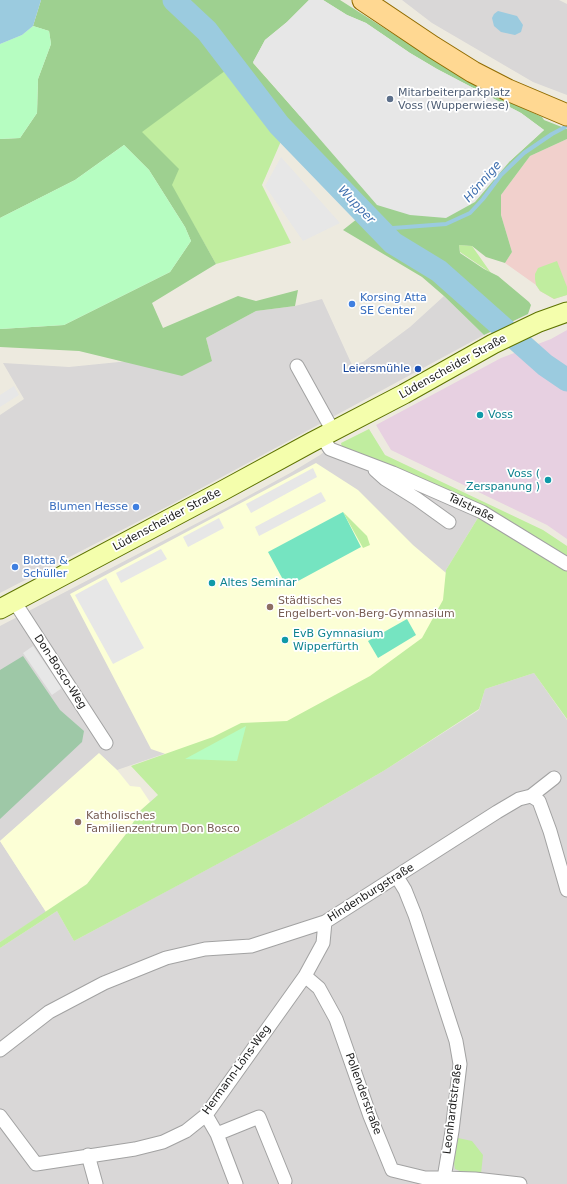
<!DOCTYPE html>
<html>
<head>
<meta charset="utf-8">
<style>
  body { margin:0 }
  canvas { display:block; background:#edeadf }
</style>
</head>
<body>
<canvas width="567" height="1184"></canvas>
<script>
const g = document.querySelector('canvas').getContext('2d');
g.lineJoin = 'round';
function paint(path, color) { g.fillStyle = color; g.fill(path, 'evenodd'); }
const toPath = rows => new Path2D(rows.map(r => 'M' + r).join(''));
function strokePath(path, color, width, dash) { g.strokeStyle = color; g.lineWidth = width; g.lineCap = dash ? 'butt' : 'round'; g.setLineDash(dash || []); g.stroke(path); }
function label(font, color, halo, rows, align = 'center') {
  g.font = font + ' "DejaVu Sans",sans-serif'; g.lineWidth = 3.5; g.setLineDash([]); g.textBaseline = 'middle'; g.strokeStyle = halo; g.fillStyle = color; for (const [text, x, y, turn = 0] of rows) {
    g.save(); g.translate(x, y); g.rotate((+turn || 0) * Math.PI / 180); g.textAlign = isNaN(turn) ? turn : align; if (halo) g.strokeText(text, 0, 0); g.fillText(text, 0, 0); g.restore();
  }
}
const residential = toPath([
  [402,0,559,0,567,4,567,95,533,82,432,23],
  [444,296,484,335,172,504,0,593,0,415,24,399,3,363,69,367,129,361,212,361,206,338,256,311,295,306,322,299,352,365,363,362,410,327],
  [331,446,479,516,446,570,443,600,213,737,117,770,99,754,0,841,0,626,228,507,292,472,320,455],
  [534,673,567,720,567,1184,0,1184,0,948,57,911,74,941,301,819,385,770,479,710,485,689],
  [0,841,46,912,0,942]
]);
const commercial = toPath([
  [567,139,567,295,554,299,540,291,536,285,505,263,512,252,501,215,501,195,530,156]
]);
const industrial = toPath([
  [567,330,567,539,547,525,391,450,376,425,501,358,551,339]
]);
const education = toPath([
  [316,463,358,490,413,545,465,589,462,621,337,704,183,760,151,749,70,594],
  [99,753,117,770,130,786,140,787,150,802,141,810,126,834,87,884,46,912,0,841]
]);
const grass = toPath([
  [233,64,285,132,262,185,291,243,216,264,141,132],
  [459,245,472,246,491,273,460,252],
  [557,261,567,287,567,295,554,299,540,291,536,285,535,279,535,274,538,268],
  [369,429,385,455,543,530,567,546,567,719,534,673,485,689,479,709,385,770,301,819,173,888,74,941,57,911,0,948,0,942,87,884,126,834,141,810,158,795,131,766,213,737,241,723,287,721,370,676,422,638,443,600,446,570,484,508,342,448,341,443],
  [343,512,367,536,370,545,363,548],
  [458,1138,472,1141,483,1155,481,1174,460,1171,455,1169,454,1163]
]);
const forest = toPath([
  [41,0,309,0,287,22,265,40,253,63,300,116,510,161,544,130,521,113,437,69,410,53,366,23,347,15,323,0,340,0,469,82,495,95,542,117,544,120,567,129,567,139,530,156,501,195,501,215,512,252,505,263,486,257,472,246,459,245,460,253,484,269,498,276,529,302,531,305,528,314,484,335,444,296,422,277,343,230,367,211,364,213,279,125,233,65,142,132,179,169,172,185,216,264,152,303,163,328,238,296,256,301,298,290,295,306,256,311,206,338,212,361,182,376,79,351,0,347,0,329,64,325,170,272,191,241,185,227,149,170,124,145,75,180,0,218,0,139,20,138,37,113,38,79,51,44,49,31,33,26]
]);
const cemetery = toPath([
  [23,656,60,710,84,731,82,742,0,819,0,670]
]);
const park = toPath([
  [33,26,49,31,51,44,38,79,37,113,20,138,0,139,0,44,22,35],
  [124,145,149,170,185,227,191,241,170,272,64,325,0,329,0,218,75,180],
  [246,726,237,761,185,759]
]);
const pitch = toPath([
  [343,512,361,547,287,587,268,552],
  [407,619,416,635,378,658,368,641]
]);
const parking = toPath([
  [309,0,323,0,347,15,366,23,410,53,437,69,521,113,544,130,510,161,475,202,446,218,410,215,377,205,253,62,265,40,287,22],
  [281,157,340,223,303,241,265,186],
  [14,386,19,395,0,407,0,395],
  [313,468,317,477,251,513,246,504],
  [321,492,326,501,259,536,255,527],
  [219,518,224,528,188,547,183,537],
  [161,549,167,559,121,583,116,573],
  [106,578,144,648,113,664,75,595],
  [33,646,62,688,52,695,23,653]
]);
const water = toPath([
  [0,0,41,0,33,26,22,35,0,44],
  [498,11,517,16,523,25,521,32,515,35,501,32,494,26,492,18,494,14]
]);
const stream = toPath([
  [380,229,446,224,470,213,483,199,501,175,524,153,552,134,567,126]
]);
const river = toPath([
  [174,0,207,31,279,125,393,243,439,271,545,365,567,380]
]);
const street = toPath([
  [297,366,333,431],
  [322,437,330,449,393,473,482,512,567,564],
  [375,470,385,479,417,499,449,522],
  [14,601,106,743],
  [531,796,539,801,550,831,567,890],
  [397,877,405,890,415,915,456,1041,460,1064,452,1131,444,1178,475,1179,520,1184],
  [305,976,319,988,336,1019,370,1116,392,1170,425,1178,444,1178],
  [0,1050,49,1012,104,983,166,958,205,949,251,946,325,922,497,812,519,799,531,796,554,778],
  [206,1115,217,1134,236,1184],
  [0,1116,36,1164,135,1149,163,1142,186,1131,206,1115,305,976,323,943,325,922],
  [217,1134,259,1117,285,1181],
  [88,1155,96,1184]
]);
const secondary = toPath([
  [0,609,222,491,312,442,404,394,493,344,539,322,567,312]
]);
const primary = toPath([
  [363,0,433,47,473,72,508,90,567,115]
]);
const markers = [
  [390,99,4,"#5c6f8a"],
  [352,304,4,"#3f7fe0"],
  [418,369,4,"#1a4fb4"],
  [480,415,4,"#0f9aa8"],
  [548,480,4,"#0f9aa8"],
  [136,507,4,"#3f7fe0"],
  [15,567,4,"#3f7fe0"],
  [212,583,4,"#0f9aa8"],
  [270,607,4,"#8d6e63"],
  [285,640,4,"#0f9aa8"],
  [78,822,4,"#8d6e63"]
];
const serviceNames = [
  ["Mitarbeiterparkplatz",398,93],
  ["Voss (Wupperwiese)",398,106]
];
const shopNames = [
  ["Korsing Atta",360,298],
  ["SE Center",360,311],
  ["Blumen Hesse",128,507,"right"],
  ["Blotta &",23,561],
  ["Schüller",23,574]
];
const streetNames = [
  ["Lüdenscheider Straße",453,367,-29],
  ["Talstraße",471,508,26],
  ["Lüdenscheider Straße",167,520,-28],
  ["Don-Bosco-Weg",60,672,57],
  ["Hindenburgstraße",371,893,-32],
  ["Hermann-Löns-Weg",237,1070,-54],
  ["Pollenderstraße",363,1094,70],
  ["Leonhardtstraße",453,1109,-83]
];
const transitNames = [
  ["Leiersmühle",410,369]
];
const cultureNames = [
  ["Voss",488,415],
  ["Voss (",540,474,"right"],
  ["Zerspanung )",540,487,"right"],
  ["Altes Seminar",220,583],
  ["EvB Gymnasium",293,634],
  ["Wipperfürth",293,647]
];
const educationNames = [
  ["Städtisches",278,601],
  ["Engelbert-von-Berg-Gymnasium",278,614],
  ["Katholisches",86,816],
  ["Familienzentrum Don Bosco",86,829]
];
const waterNames = [
  ["Hönnige",483,182,-49],
  ["Wupper",356,205,46]
];
paint(residential, '#d9d7d7');
paint(commercial, '#f1d0cc');
paint(industrial, '#e7d0e1');
paint(education, '#fcffd6');
paint(grass, '#c0ed9f');
paint(forest, '#9ed090');
paint(cemetery, '#9ec8a7');
paint(park, '#b6fdc1');
paint(pitch, '#75e4c1');
paint(parking, '#e7e7e7');
paint(water, '#9bcbdf');
strokePath(stream, '#9bcbdf', 4);
strokePath(river, '#9bcbdf', 23);
strokePath(street, '#a2a2a2', 15);
strokePath(secondary, '#5e7300', 21);
strokePath(primary, '#916c00', 23);
strokePath(street, '#fff', 13);
strokePath(secondary, '#f4feac', 19);
strokePath(primary, '#ffd892', 21);
for (const [x, y, r, color] of markers) { const dot = new Path2D(); dot.arc(x, y, r, 0, 2 * Math.PI); g.fillStyle = color; g.fill(dot); strokePath(dot, '#fff', 1.5); }
label('11px', '#4e5e75', '#fff', serviceNames, 'left');
label('11px', '#366cbe', '#fff', shopNames, 'left');
label('11px', '#1b1b1b', '#fff', streetNames);
label('11px', '#164399', '#fff', transitNames, 'right');
label('11px', '#0d838f', '#fff', cultureNames, 'left');
label('11px', '#785e54', '#fff', educationNames, 'left');
label('italic 12px', '#4171b0', '#fff', waterNames);
</script>
</body>
</html>
